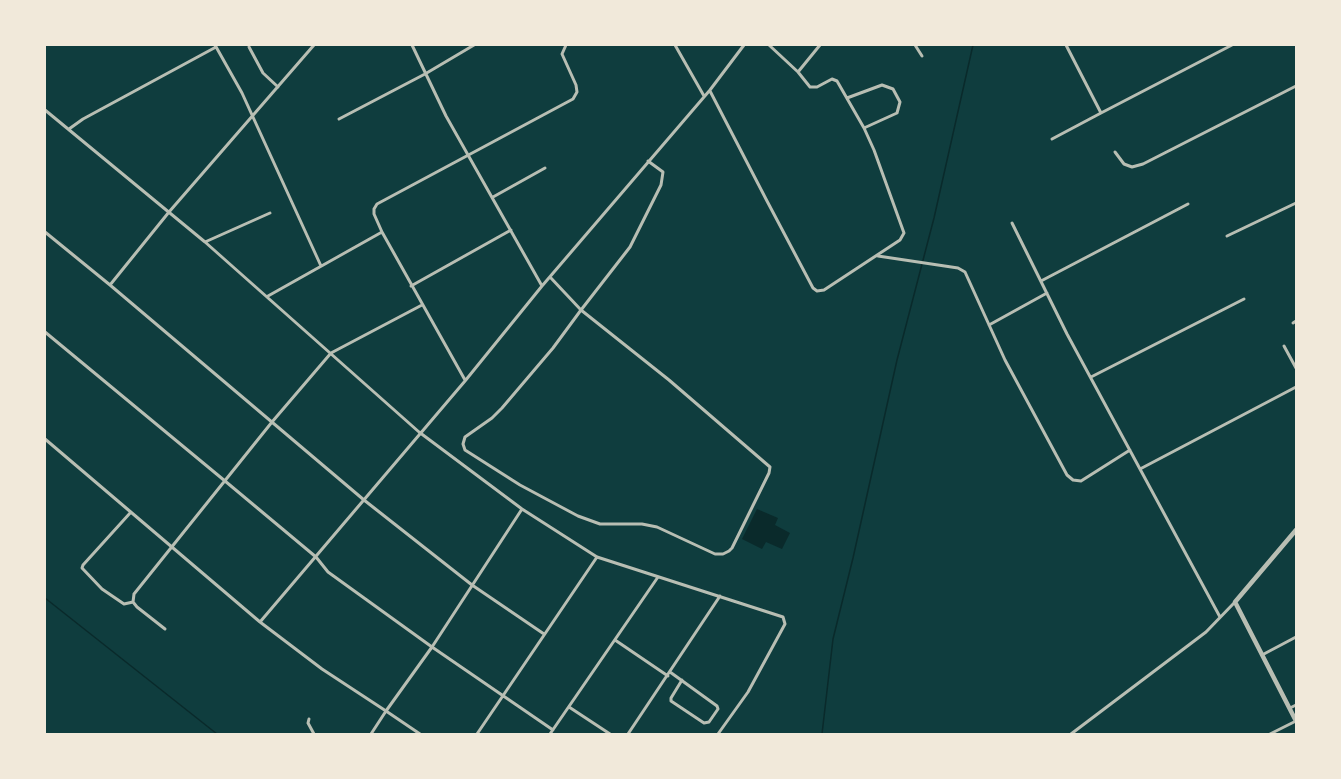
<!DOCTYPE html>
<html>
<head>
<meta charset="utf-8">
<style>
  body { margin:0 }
  #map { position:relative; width:1341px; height:779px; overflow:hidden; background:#0f3d3e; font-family:Karla,sans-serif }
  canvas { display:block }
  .frame { position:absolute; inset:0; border:46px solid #f1e9da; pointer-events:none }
</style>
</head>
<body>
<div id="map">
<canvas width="1341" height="779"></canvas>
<div class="frame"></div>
</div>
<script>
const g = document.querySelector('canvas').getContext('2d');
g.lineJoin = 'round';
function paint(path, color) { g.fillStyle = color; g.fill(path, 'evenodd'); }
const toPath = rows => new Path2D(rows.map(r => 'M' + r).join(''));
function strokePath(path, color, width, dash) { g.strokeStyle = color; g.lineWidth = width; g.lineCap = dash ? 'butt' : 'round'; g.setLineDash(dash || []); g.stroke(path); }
const water = toPath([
  [757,509,778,518,775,525,790,533,782,549,766,542,762,549,742,539]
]);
const stream = toPath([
  [45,598,217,734],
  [822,734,833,639,853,558,897,360,934,218,973,45]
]);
const minor = toPath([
  [215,45,242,93,321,266],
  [412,45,446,116,542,286],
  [675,45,704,96],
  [915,45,922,56],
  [1066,45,1101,113,1232,45],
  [249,47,263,73,278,87],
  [798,72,820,45],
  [710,91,767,201,813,288,817,291,824,290,900,240,904,233,874,150,864,128,837,81,832,79,817,87,810,87,798,72,769,45],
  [847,98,882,85,893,89,900,102,897,113,864,128],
  [45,110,205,242,419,432,522,509,597,557,783,617,785,624,748,692,718,734],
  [339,119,425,74,474,45],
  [69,129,83,119,216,47],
  [1052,139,1101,113],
  [1115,152,1124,164,1132,167,1143,164,1296,86],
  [493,197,545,168],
  [1012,223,1067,334,1220,617],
  [45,232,110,285,364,500,472,585,544,634],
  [1227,236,1296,203],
  [205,242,270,213],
  [878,256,958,268,965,272,1005,360,1067,475,1073,480,1081,481,1130,450],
  [550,277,581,310,630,247,661,185,663,172,648,161],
  [1041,281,1188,204],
  [110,285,169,212,314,45],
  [411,286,511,230],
  [268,296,382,232],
  [581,310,669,380,770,467,769,473,732,548,729,551,723,554,715,554,657,527,642,524,600,524,578,516,520,485,465,450,463,444,465,437,492,418,502,408,553,348,581,310],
  [1293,323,1296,321],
  [989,325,1047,293],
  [45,332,225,481,316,557,328,572,432,647,553,730],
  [1284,346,1296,368],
  [1091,377,1244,299],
  [465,380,382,232,374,214,374,209,377,204,573,99,577,92,576,85,562,54,566,45],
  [45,439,260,622,322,669,386,711,432,647,522,509],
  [1140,469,1296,387],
  [131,512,83,565,82,568,102,589,124,604,133,602],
  [260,622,465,381,542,286,710,90,744,45],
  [165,629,137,607,133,602,134,594,272,422,331,353,422,305],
  [615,640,668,676],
  [1262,655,1296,637],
  [670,672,717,706,718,709,709,722,704,723,671,701,671,698,682,680],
  [569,707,610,734],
  [1290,708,1296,705],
  [309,719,308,723,314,734],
  [371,734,386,711,420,734],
  [477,734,597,557],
  [550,734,658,577],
  [628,734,720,596],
  [1071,734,1206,632,1235,602],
  [1270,734,1296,721]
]);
const tertiary = toPath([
  [1296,530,1235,602,1296,721]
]);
paint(water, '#0a2a2b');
strokePath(stream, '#0a2a2b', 1.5);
strokePath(minor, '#b8beb3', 3);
strokePath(tertiary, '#b8beb3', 4.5);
</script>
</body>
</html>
